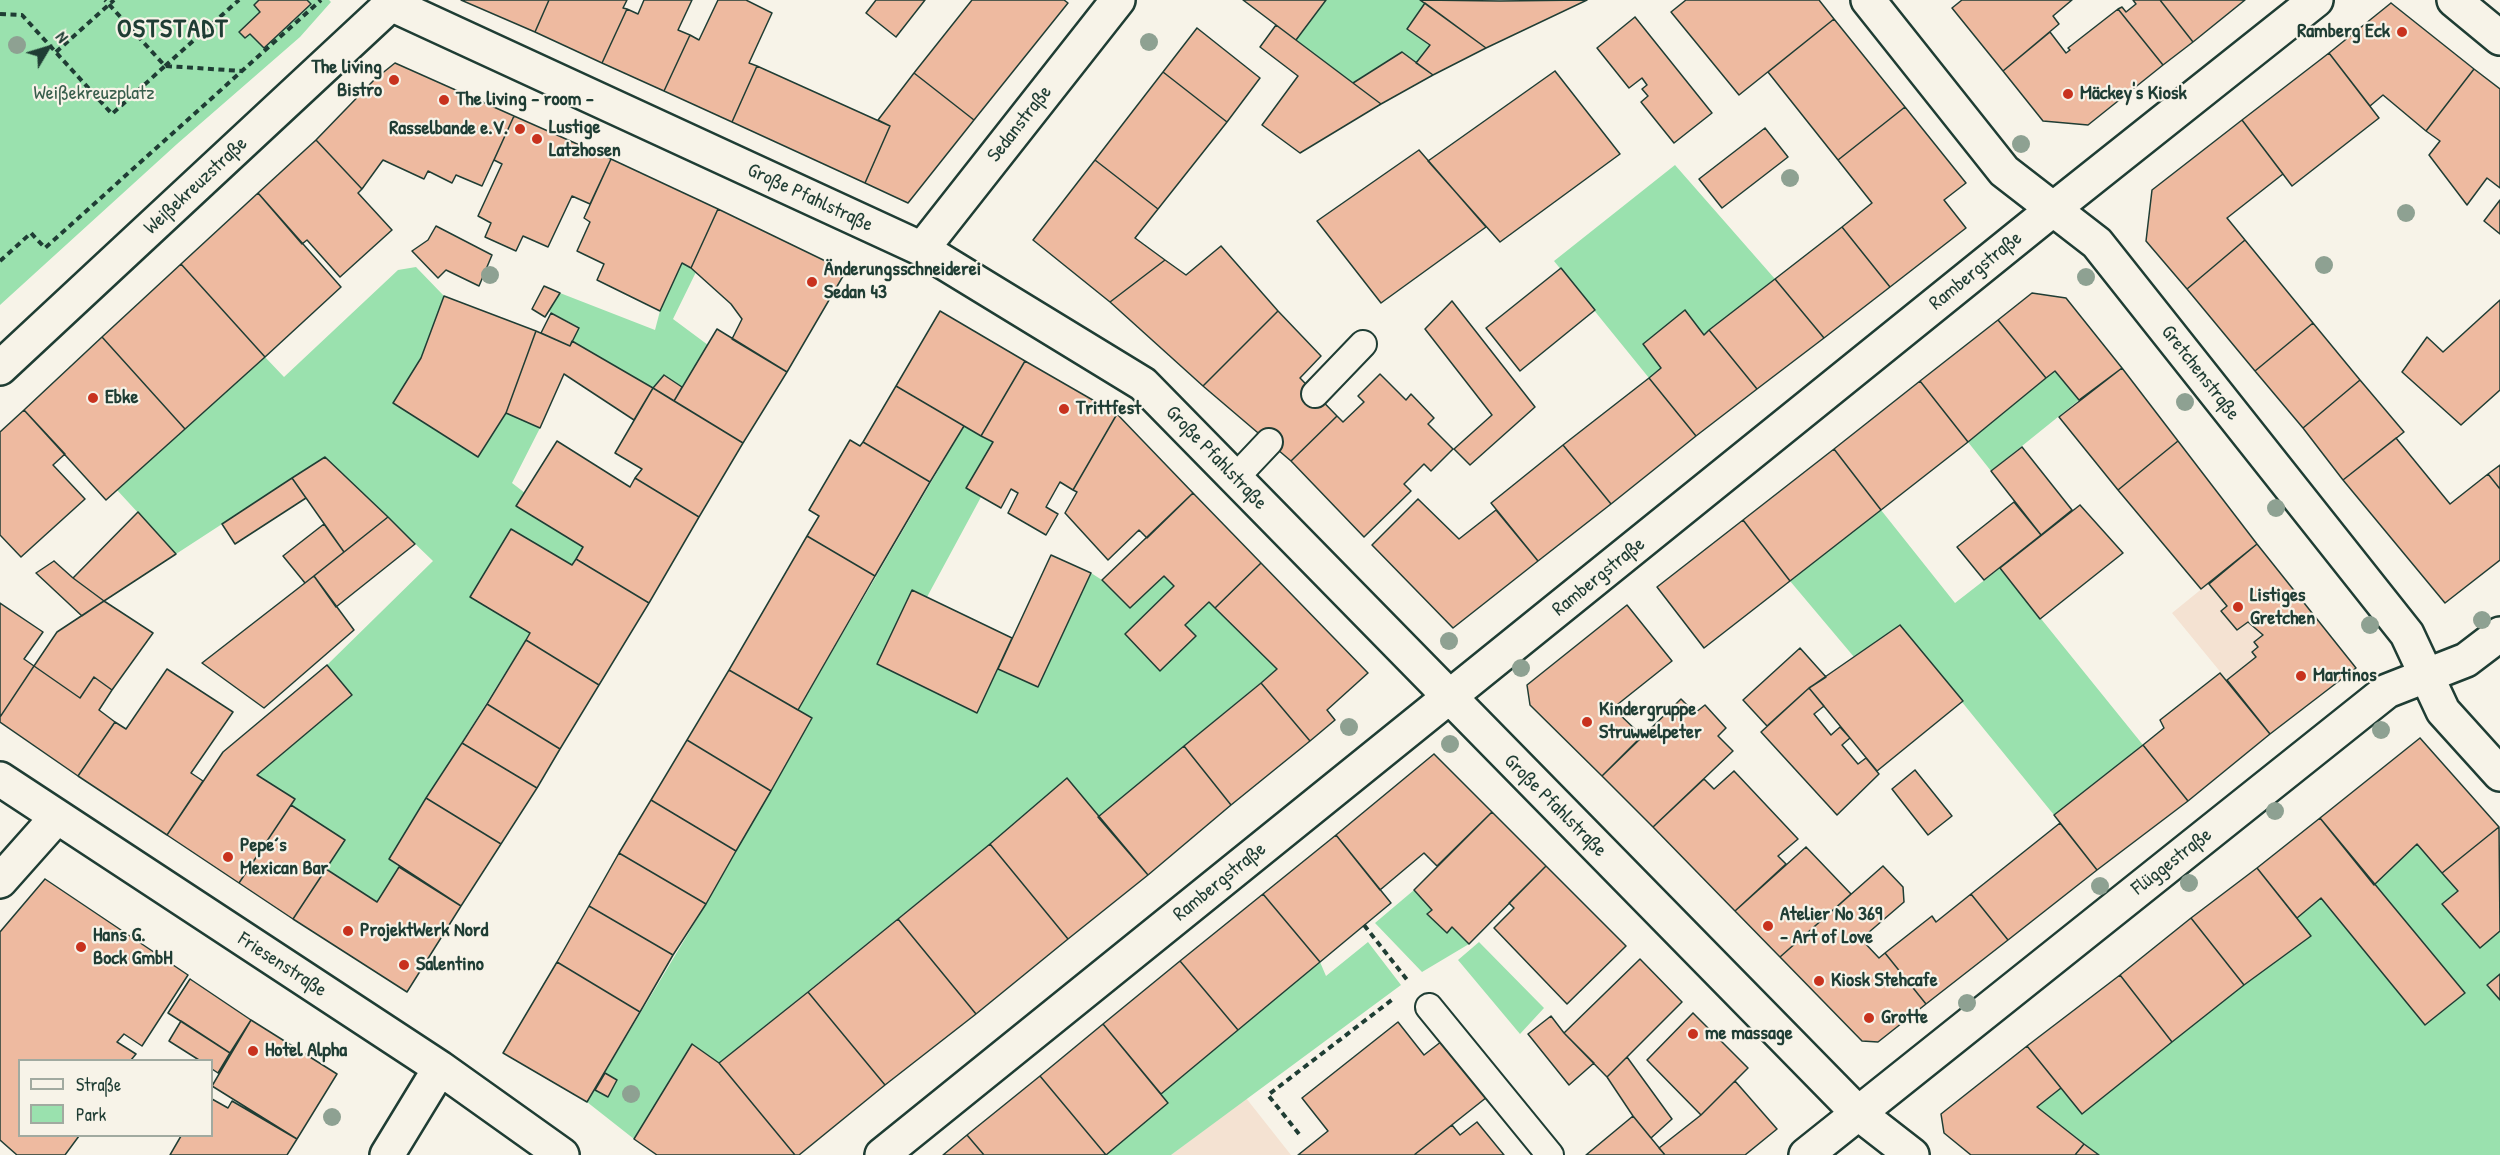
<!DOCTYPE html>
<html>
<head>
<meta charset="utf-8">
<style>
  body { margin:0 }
  #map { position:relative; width:2500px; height:1155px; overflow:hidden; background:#f7f3e8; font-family:"Patrick Hand",sans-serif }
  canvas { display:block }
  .legend { position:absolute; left:18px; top:1059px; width:195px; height:78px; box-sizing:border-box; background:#f7f3e8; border:2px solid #a1aaa0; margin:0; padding:8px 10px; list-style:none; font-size:18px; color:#1f3d34 }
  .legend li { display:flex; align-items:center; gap:12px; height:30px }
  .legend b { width:30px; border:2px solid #a1aaa0 }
  .north { position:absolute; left:18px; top:18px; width:60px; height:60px; -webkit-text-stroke:4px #f7f3e8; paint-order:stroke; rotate:52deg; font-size:16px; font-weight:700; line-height:24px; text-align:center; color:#1f3d34 }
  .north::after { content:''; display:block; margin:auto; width:21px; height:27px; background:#1f3d34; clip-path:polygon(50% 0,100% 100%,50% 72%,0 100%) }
</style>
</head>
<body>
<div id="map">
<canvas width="2500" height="1155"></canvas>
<ul class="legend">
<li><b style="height:8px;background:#f7f3e8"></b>Straße</li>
<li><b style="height:16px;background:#9ae1ae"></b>Park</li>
</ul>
<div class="north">N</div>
</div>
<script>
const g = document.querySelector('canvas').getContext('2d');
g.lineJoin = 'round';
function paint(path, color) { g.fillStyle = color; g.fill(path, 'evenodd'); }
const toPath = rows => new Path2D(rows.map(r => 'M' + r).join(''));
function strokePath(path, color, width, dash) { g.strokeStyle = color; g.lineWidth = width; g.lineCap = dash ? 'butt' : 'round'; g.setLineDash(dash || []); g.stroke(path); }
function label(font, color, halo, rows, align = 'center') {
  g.font = font + ' "Patrick Hand",sans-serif'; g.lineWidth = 4.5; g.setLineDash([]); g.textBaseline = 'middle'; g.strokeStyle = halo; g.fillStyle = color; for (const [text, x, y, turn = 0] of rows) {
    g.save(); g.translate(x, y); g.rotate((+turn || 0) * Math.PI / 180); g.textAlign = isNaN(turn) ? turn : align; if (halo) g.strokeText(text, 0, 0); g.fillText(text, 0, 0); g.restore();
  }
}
const built = toPath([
  [2257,544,2304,602,2254,642,2258,647,2252,652,2256,657,2227,680,2172,613],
  [1246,1098,1291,1155,1171,1155]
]);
const green = toPath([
  [0,0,329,0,331,2,300,37,177,144,0,305],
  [1326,0,1420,0,1425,3,1407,29,1430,45,1416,63,1402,52,1353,83,1296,40],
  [1675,165,1775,279,1649,378,1554,261],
  [682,263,696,272,673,319,708,345,682,387,664,375,653,388,572,341,579,327,548,311,560,293,655,330,660,311],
  [416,267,444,296,421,358,393,403,477,457,506,413,540,428,512,483,525,493,516,506,583,547,572,565,511,529,470,597,530,633,389,859,399,867,377,902,326,869,345,840,291,805,295,799,257,775,352,695,327,665,433,561,325,457,176,554,117,490,265,357,284,377,398,270],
  [2055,371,2079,400,1991,471,1968,442],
  [964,426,993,442,966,488,981,497,927,597,912,590,877,664,976,713,998,669,1038,687,1091,573,1102,580,1130,608,1164,576,1174,586,1125,634,1160,670,1196,636,1185,625,1209,602,1277,669,1098,817,1067,778,990,844,719,1063,692,1045,634,1139,587,1102,706,904,812,718,798,710],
  [1881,510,1955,603,2000,568,2143,745,2054,815,1900,626,1854,657,1790,581],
  [2417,844,2458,891,2442,904,2480,948,2500,931,2500,974,2487,986,2500,1000,2500,1155,2099,1155,2037,1107,2061,1088,2082,1113,2244,985,2311,936,2297,918,2321,898,2425,1025,2465,993,2374,885],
  [1414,890,1432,910,1428,914,1446,932,1452,927,1469,944,1422,972,1375,923],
  [1368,942,1401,985,1171,1155,1105,1155,1168,1103,1161,1094,1320,962,1326,976],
  [1479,942,1544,1008,1520,1034,1458,960]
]);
const building = toPath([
  [259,0,307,0,311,4,264,48,250,34,245,38,239,32,260,12,254,5,259,0],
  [461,0,549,0,535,32,461,0],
  [549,0,627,0,623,8,627,9,602,63,535,32,549,0],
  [644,0,692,0,678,30,690,35,664,91,602,63,627,9,638,14,644,0],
  [718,0,746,0,772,13,749,63,757,66,732,122,664,91,690,35,699,40,718,0],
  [876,0,925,0,896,37,866,13,876,0],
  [972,0,1064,0,1068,3,974,120,914,73,972,0],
  [1243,0,1326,0,1296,40,1243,0],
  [1420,0,1500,1,1587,0,1486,48,1420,0],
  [1686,0,1819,0,1834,19,1739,95,1671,12,1686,0],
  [1962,0,2072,0,2053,16,2059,24,2003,71,1952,8,1962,0],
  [2133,0,2160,0,2193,42,2163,65,2118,9,2122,7,2126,12,2136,4,2133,0],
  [2160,0,2245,0,2193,42,2160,0],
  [1425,3,1486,48,1433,75,1416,63,1430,45,1407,29,1425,3],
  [2391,3,2474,69,2426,131,2383,95,2370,106,2329,53,2391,3],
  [2118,9,2163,65,2088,125,2043,121,2003,71,2050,32,2066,53,2070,50,2068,48,2118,9],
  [1635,17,1712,113,1674,143,1641,102,1648,96,1642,89,1647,85,1642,78,1629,88,1597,48,1635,17],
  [1834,19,1905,107,1838,160,1768,72,1834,19],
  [1276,25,1353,83,1381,104,1300,153,1262,125,1298,76,1260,47,1276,25],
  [1197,28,1260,78,1227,122,1163,72,1197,28],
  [1402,52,1433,75,1381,104,1353,83,1402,52],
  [2329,53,2379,118,2292,186,2242,120,2329,53],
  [395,63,514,116,482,186,456,175,452,183,428,171,424,179,383,160,362,189,316,140,375,79,395,63],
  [757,66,890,126,865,183,732,122,757,66],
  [2474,69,2500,89,2500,188,2487,178,2467,205,2429,155,2440,141,2426,131,2474,69],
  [1555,71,1620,154,1500,242,1428,161,1555,71],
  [1163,72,1227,122,1158,209,1095,160,1163,72],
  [914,73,974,120,908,203,865,183,890,126,878,120,914,73],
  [1905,107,1966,183,1944,200,1966,228,1890,287,1842,227,1872,203,1838,160,1905,107],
  [514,116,611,159,590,204,572,196,548,247,523,236,516,251,485,237,491,223,478,216,502,164,494,160,514,116],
  [2242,120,2283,174,2227,218,2245,240,2187,289,2146,241,2152,190,2242,120],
  [1765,128,1788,157,1722,208,1699,179,1765,128],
  [316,140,362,189,358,193,392,230,340,277,307,240,302,244,258,193,316,140],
  [1419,150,1486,227,1381,303,1317,221,1419,150],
  [611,159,718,209,691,268,682,263,660,311,597,280,604,264,577,251,590,222,584,218,611,159],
  [1095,160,1158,209,1135,238,1165,260,1110,302,1033,240,1095,160],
  [258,193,341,287,265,357,181,264,258,193],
  [2500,200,2500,234,2484,221,2500,200],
  [718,209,846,271,787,372,732,339,742,319,731,304,691,268,718,209],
  [436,226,492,255,479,286,446,270,438,278,412,251,428,240,436,226],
  [1842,227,1890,287,1824,338,1775,279,1842,227],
  [2245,240,2313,323,2255,371,2187,289,2245,240],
  [1221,246,1278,311,1203,386,1110,302,1165,260,1186,275,1221,246],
  [181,264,265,357,185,429,102,337,181,264],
  [1561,268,1595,310,1520,371,1486,328,1561,268],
  [1775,279,1824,338,1757,389,1709,330,1775,279],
  [544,286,560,293,545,317,532,309,544,286],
  [2032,293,2066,298,2122,368,2079,400,2055,371,2046,378,1998,320,2032,293],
  [444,296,536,331,506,413,478,457,393,403,421,358,444,296],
  [2500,300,2500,390,2461,425,2402,372,2427,337,2443,352,2500,300],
  [1452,301,1535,407,1470,465,1454,449,1492,415,1425,329,1452,301],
  [1685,310,1704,335,1709,330,1757,389,1696,436,1649,378,1661,368,1643,344,1685,310],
  [940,311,1025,361,981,436,896,386,940,311],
  [1278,311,1321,356,1300,378,1337,416,1291,461,1203,386,1278,311],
  [551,313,579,328,570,346,541,333,551,313],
  [1998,320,2046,378,1968,442,1920,381,1998,320],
  [2313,323,2360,380,2303,428,2255,371,2313,323],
  [717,329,787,372,743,443,674,401,717,329],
  [536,331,570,346,572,341,653,388,634,420,564,374,540,428,506,413,536,331],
  [102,337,185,429,106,500,24,410,102,337],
  [1025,361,1117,414,1073,490,1060,482,1046,507,1058,514,1046,535,1008,513,1018,493,1011,489,1001,508,966,488,993,442,981,436,1025,361],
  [2122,368,2178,441,2118,490,2059,417,2122,368],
  [1380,374,1406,400,1411,394,1434,418,1428,424,1453,449,1431,471,1424,464,1404,484,1411,491,1364,537,1291,461,1337,416,1343,422,1364,402,1358,396,1380,374],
  [664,375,682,387,674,401,653,388,664,375],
  [1649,378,1696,436,1611,504,1563,445,1649,378],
  [2360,380,2404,432,2343,480,2303,428,2360,380],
  [1920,381,1968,442,1881,510,1834,449,1920,381],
  [896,386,964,426,930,482,863,442,896,386],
  [653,388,743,443,699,517,635,478,642,469,615,453,653,388],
  [24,410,65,454,53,465,85,499,21,557,0,535,0,432,24,410],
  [1117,414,1193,493,1147,538,1139,530,1108,560,1065,513,1077,492,1073,490,1117,414],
  [2396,438,2450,504,2488,474,2500,489,2500,560,2445,603,2343,480,2396,438],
  [850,440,860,446,863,442,930,482,875,576,807,536,819,516,809,510,850,440],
  [557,441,630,487,635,478,699,517,649,603,576,559,583,547,516,506,557,441],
  [2178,441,2257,544,2201,589,2118,490,2178,441],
  [1563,445,1611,504,1538,561,1491,503,1563,445],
  [2022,447,2072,510,2041,535,1991,471,2022,447],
  [1834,449,1881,510,1790,581,1743,520,1834,449],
  [325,457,388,517,344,552,292,478,325,457],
  [2500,465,2500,489,2488,474,2500,465],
  [292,478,306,498,235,544,222,524,292,478],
  [1193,493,1261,563,1215,608,1209,602,1185,625,1196,636,1160,671,1125,634,1174,586,1164,576,1130,608,1102,580,1193,493],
  [1418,499,1459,539,1496,510,1538,561,1453,628,1372,545,1418,499],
  [2014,502,2041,535,1984,580,1957,547,2014,502],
  [2080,505,2123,553,2040,619,2000,568,2080,505],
  [138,512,176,554,104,601,73,578,138,512],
  [388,517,415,544,336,607,314,576,388,517],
  [1743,520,1790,581,1704,648,1657,587,1743,520],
  [324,524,344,552,305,583,283,556,324,524],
  [511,529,572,565,576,559,649,603,599,685,526,640,530,633,470,597,511,529],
  [807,536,875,576,798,710,729,670,807,536],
  [2257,544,2356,668,2270,734,2227,680,2256,657,2252,652,2258,647,2254,642,2263,635,2248,622,2237,630,2221,611,2227,606,2209,584,2257,544],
  [1051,555,1091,573,1038,687,998,669,1051,555],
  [54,561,73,578,104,601,82,616,36,573,54,561],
  [1261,563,1368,673,1327,710,1335,720,1310,741,1261,683,1277,669,1215,608,1261,563],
  [314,576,354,630,264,708,202,663,314,576],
  [912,590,1012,638,977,713,877,664,912,590],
  [104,601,153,633,112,690,94,677,80,698,34,666,57,632,104,601],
  [0,603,43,632,24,659,34,666,0,717,0,603],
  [1627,605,1672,661,1613,708,1642,736,1602,776,1530,705,1527,685,1627,605],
  [1900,625,1963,701,1877,771,1809,688,1900,625],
  [526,640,599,685,560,749,487,704,526,640],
  [1800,648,1826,677,1809,688,1767,726,1743,700,1800,648],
  [327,665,352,695,257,775,295,799,239,883,167,835,223,752,327,665],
  [34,666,80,698,94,677,112,690,99,710,115,722,78,776,0,722,0,717,34,666],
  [167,669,233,712,191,773,203,781,167,835,78,776,115,722,126,729,167,669],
  [729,670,812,718,771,791,687,740,729,670],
  [2220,673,2270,734,2188,801,2143,745,2164,728,2160,720,2220,673],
  [1261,683,1310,741,1231,805,1184,746,1261,683],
  [1809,688,1824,706,1814,714,1831,735,1840,727,1850,738,1842,745,1858,764,1866,758,1879,774,1837,815,1761,732,1809,688],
  [1681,699,1695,713,1705,705,1726,728,1718,736,1733,751,1653,827,1602,776,1681,699],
  [487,704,560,749,537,788,462,743,487,704],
  [2420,738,2499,827,2442,873,2417,844,2374,885,2320,818,2420,738],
  [687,740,771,791,736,851,651,800,687,740],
  [462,743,537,788,501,844,426,798,462,743],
  [2143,745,2188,801,2097,870,2054,815,2143,745],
  [1184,746,1231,805,1148,875,1098,817,1184,746],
  [1434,754,1492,812,1437,866,1424,853,1380,890,1336,835,1434,754],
  [1915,770,1952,816,1928,835,1892,789,1915,770],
  [1734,771,1798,839,1778,856,1786,864,1735,911,1653,827,1704,779,1714,789,1734,771],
  [1067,778,1148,875,1068,939,990,844,1067,778],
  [426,798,501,844,461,906,389,859,426,798],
  [651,800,736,851,706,904,619,853,651,800],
  [291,805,345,840,293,919,239,883,291,805],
  [1492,812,1546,866,1469,944,1452,927,1447,933,1427,914,1432,910,1414,890,1492,812],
  [2320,818,2465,993,2425,1025,2321,898,2297,918,2257,868,2320,818],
  [2060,823,2097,870,2008,940,1971,894,2060,823],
  [2499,827,2500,931,2480,948,2442,904,2458,891,2442,873,2499,827],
  [1336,835,1391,903,1320,962,1263,894,1336,835],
  [990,844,1068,939,976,1014,898,919,990,844],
  [1806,847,1851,894,1780,957,1735,911,1806,847],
  [619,853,706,904,673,955,589,906,619,853],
  [1546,866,1626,946,1567,1004,1494,928,1514,908,1509,903,1546,866],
  [1883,866,1903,887,1904,902,1861,939,1879,958,1885,953,1926,1004,1878,1042,1862,1041,1780,957,1883,866],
  [399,867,461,906,407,992,293,919,326,869,377,902,399,867],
  [2257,868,2311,936,2244,985,2191,918,2257,868],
  [45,879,188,975,142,1046,124,1034,117,1042,136,1054,131,1060,20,1060,20,1136,79,1136,65,1155,17,1155,0,1140,0,932,45,879],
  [1263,894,1320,962,1238,1030,1180,961,1263,894],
  [1971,894,2008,940,1926,1004,1885,953,1932,916,1936,922,1971,894],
  [589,906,673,955,640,1012,557,962,589,906],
  [2191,918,2244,985,2172,1042,2120,975,2191,918],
  [898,919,976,1014,885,1085,808,992,898,919],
  [1640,959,1682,1002,1607,1077,1564,1033,1640,959],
  [1180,961,1238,1030,1161,1094,1103,1024,1180,961],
  [557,962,640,1012,587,1102,503,1053,557,962],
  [2500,974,2500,1000,2487,985,2500,974],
  [2120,975,2172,1042,2082,1114,2027,1046,2120,975],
  [190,979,251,1020,230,1053,168,1013,190,979],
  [808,992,885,1085,799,1155,795,1155,719,1063,808,992],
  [1693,1013,1748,1068,1701,1115,1647,1060,1693,1013],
  [1551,1016,1564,1033,1594,1063,1569,1085,1528,1034,1551,1016],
  [251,1020,337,1074,297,1139,212,1086,251,1020],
  [181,1021,230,1053,218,1073,212,1069,212,1060,199,1060,169,1041,181,1021],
  [1398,1022,1424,1055,1442,1041,1487,1097,1414,1155,1298,1155,1328,1131,1302,1098,1398,1022],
  [1103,1024,1168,1103,1106,1155,1040,1076,1103,1024],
  [692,1044,719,1063,795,1155,657,1155,634,1139,692,1044],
  [2027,1046,2061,1088,2037,1107,2084,1144,2075,1155,1971,1155,1944,1133,1941,1114,2027,1046],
  [1627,1057,1672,1119,1651,1138,1633,1116,1607,1077,1627,1057],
  [605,1073,617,1080,608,1097,595,1090,605,1073],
  [1040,1076,1106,1155,984,1155,967,1135,1040,1076],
  [1735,1081,1777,1129,1745,1155,1665,1155,1659,1148,1701,1115,1735,1081],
  [212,1099,228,1108,232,1101,297,1139,287,1155,170,1155,181,1136,212,1136,212,1099],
  [1633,1116,1665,1155,1586,1155,1633,1116],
  [1477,1122,1504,1155,1414,1155,1452,1125,1460,1135,1477,1122],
  [967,1135,984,1155,943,1155,967,1135],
  [2084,1144,2099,1155,2075,1155,2084,1144]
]);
const path = toPath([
  [0,14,22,15,112,114,165,66,105,0],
  [56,52,114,0],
  [165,66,239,0],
  [166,66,242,71],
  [0,261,31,233,45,248,321,0],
  [1364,925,1408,981],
  [1299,1134,1268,1095,1393,999]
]);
const lane = toPath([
  [1315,394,1363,344],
  [1235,478,1269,442],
  [1429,1007,1550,1155]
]);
const street = toPath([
  [388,0,391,4,922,249,1143,384,1858,1113,1912,1155],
  [1868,0,2004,171,2097,243,2407,634,2443,711,2500,774],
  [2454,0,2500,38],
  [922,249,1118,0],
  [0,368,391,4],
  [0,779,440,1068,562,1155],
  [0,881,56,818],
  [387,1155,440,1068],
  [882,1155,2052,210,2316,0],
  [1806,1155,2387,691,2466,660,2500,634]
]);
const trees = [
  [1149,42],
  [17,45],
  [2021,144],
  [1790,178],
  [2406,213],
  [2324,265],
  [490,275],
  [2086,277],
  [2185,402],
  [2276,508],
  [2482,620],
  [2370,625],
  [1449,641],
  [1521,668],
  [1349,727],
  [2381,730],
  [1450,744],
  [2275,811],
  [2189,883],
  [2100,886],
  [1967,1003],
  [631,1094],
  [332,1117]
];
const markers = [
  [2402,32,6,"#c8321e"],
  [394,80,6,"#c8321e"],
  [2068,94,6,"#c8321e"],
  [444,100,6,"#c8321e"],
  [520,129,6,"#c8321e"],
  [537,139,6,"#c8321e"],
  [812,282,6,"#c8321e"],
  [93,398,6,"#c8321e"],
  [1064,409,6,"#c8321e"],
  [2238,607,6,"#c8321e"],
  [2301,676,6,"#c8321e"],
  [1587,722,6,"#c8321e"],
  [228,857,6,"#c8321e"],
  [1768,926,6,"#c8321e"],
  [348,931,6,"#c8321e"],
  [81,947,6,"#c8321e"],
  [404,965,6,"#c8321e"],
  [1819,981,6,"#c8321e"],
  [1869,1018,6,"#c8321e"],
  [1693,1034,6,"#c8321e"],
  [253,1051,6,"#c8321e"]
];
const poiNames = [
  ["Ramberg Eck",2390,32,"right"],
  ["The living",382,68,"right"],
  ["Bistro",382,91,"right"],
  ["Mäckey's Kiosk",2080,94],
  ["The living - room -",456,100],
  ["Lustige",549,128],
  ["Latzhosen",549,151],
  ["Rasselbande e.V.",508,129,"right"],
  ["Änderungsschneiderei",824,270],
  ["Sedan 43",824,293],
  ["Ebke",105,398],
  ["Trittfest",1076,409],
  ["Listiges",2250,596],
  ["Gretchen",2250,619],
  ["Martinos",2313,676],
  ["Kindergruppe",1599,710],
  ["Struwwelpeter",1599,733],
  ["Pepe´s",240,846],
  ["Mexican Bar",240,869],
  ["Atelier No 369",1780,915],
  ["- Art of Love",1780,938],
  ["ProjektWerk Nord",360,931],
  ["Hans G.",93,936],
  ["Bock GmbH",93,959],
  ["Salentino",416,965],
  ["Kiosk Stehcafe",1831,981],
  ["Grotte",1881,1018],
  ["me massage",1705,1034],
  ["Hotel Alpha",265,1051]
];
const parkNames = [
  ["Weißekreuzplatz",94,94]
];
const streetNames = [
  ["Sedanstraße",1020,124,-52],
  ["Weißekreuzstraße",196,186,-43],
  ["Große Pfahlstraße",810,198,25],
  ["Rambergstraße",1976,271,-39],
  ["Gretchenstraße",2200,373,52],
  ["Große Pfahlstraße",1216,458,46],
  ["Rambergstraße",1599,577,-39],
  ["Große Pfahlstraße",1555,806,45],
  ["Flüggestraße",2172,862,-38],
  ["Rambergstraße",1220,882,-39],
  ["Friesenstraße",282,965,33]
];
const districtNames = [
  ["OSTSTADT",173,30]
];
paint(built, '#f4e2d2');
paint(green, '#9ae1ae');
paint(building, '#eebaa0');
strokePath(building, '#1f3d34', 1.5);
strokePath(lane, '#1f3d34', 30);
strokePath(street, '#1f3d34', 38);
strokePath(path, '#1f3d34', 4, [6, 4.5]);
strokePath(lane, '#f7f3e8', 26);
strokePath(street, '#f7f3e8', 33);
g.fillStyle = '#8ea192';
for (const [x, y] of trees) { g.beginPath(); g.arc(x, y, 9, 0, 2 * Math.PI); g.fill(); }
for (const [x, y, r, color] of markers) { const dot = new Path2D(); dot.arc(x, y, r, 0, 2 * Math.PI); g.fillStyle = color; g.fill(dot); strokePath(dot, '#f7f3e8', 2); }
label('bold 20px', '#1f3d34', '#f7f3e8', poiNames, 'left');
label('20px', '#385e4c', '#f7f3e8', parkNames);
label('20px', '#1f3d34', '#f7f3e8', streetNames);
g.letterSpacing = '1.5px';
label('bold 26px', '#1f3d34', '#f7f3e8', districtNames);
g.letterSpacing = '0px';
</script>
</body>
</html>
